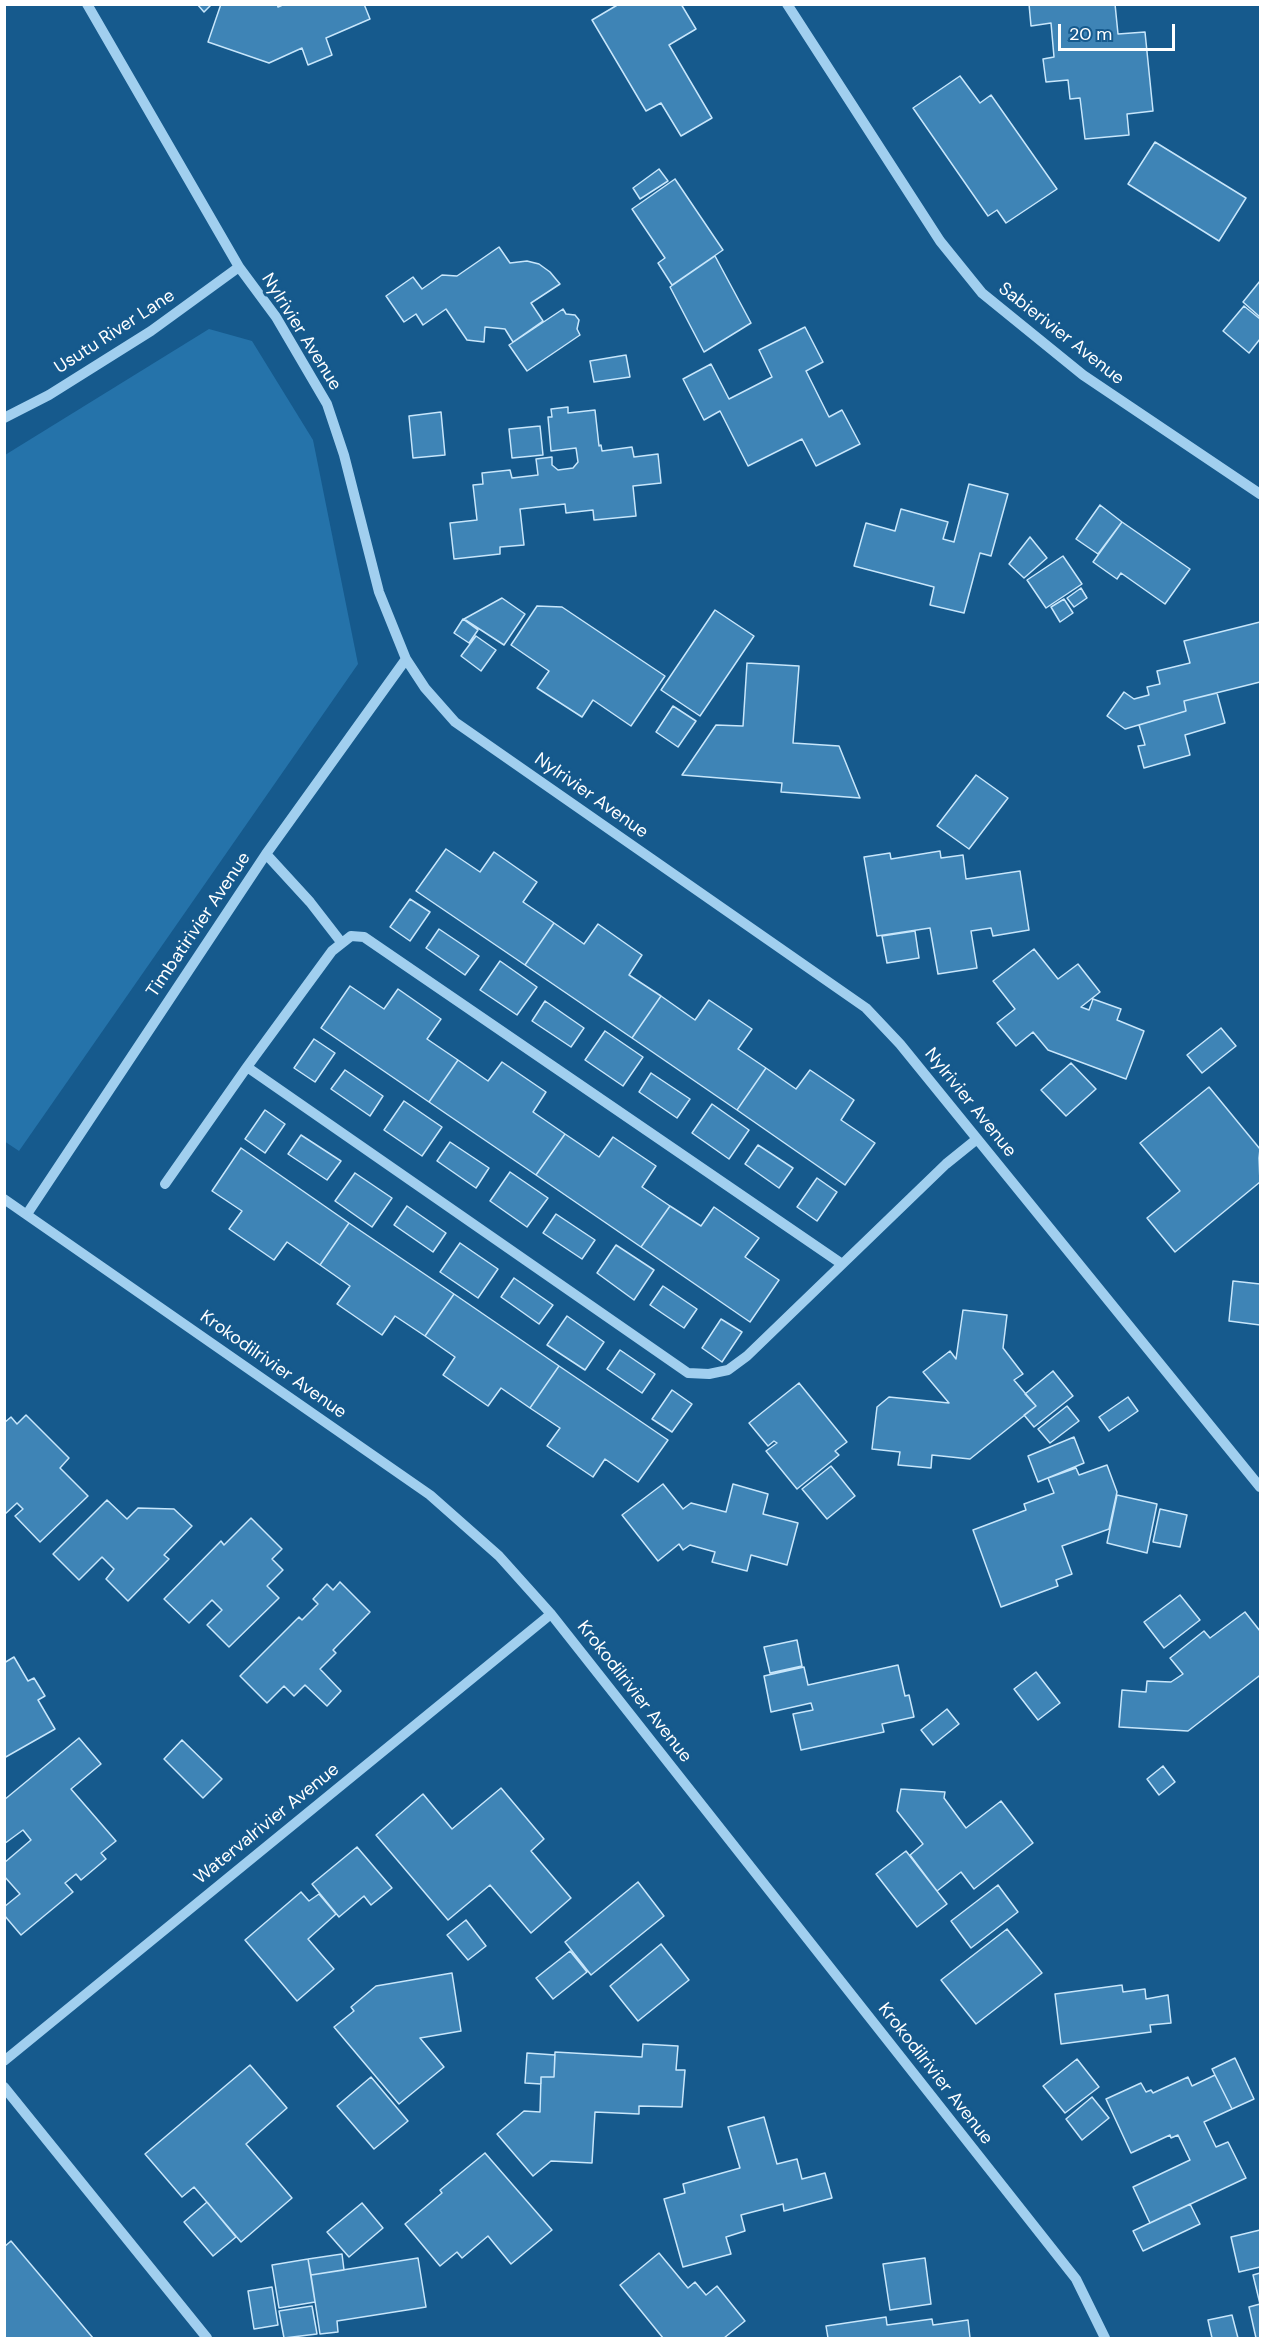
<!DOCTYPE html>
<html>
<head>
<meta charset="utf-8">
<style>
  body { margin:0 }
  #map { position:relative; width:1265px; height:2343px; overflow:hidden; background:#165a8d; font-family:"DM Sans",sans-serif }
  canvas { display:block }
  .frame { position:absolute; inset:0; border:6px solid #fff; pointer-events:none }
  .scale { position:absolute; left:1058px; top:24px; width:117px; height:27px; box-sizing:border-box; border:3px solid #fff; border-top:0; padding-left:8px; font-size:18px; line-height:21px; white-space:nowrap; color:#fff; -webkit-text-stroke:4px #165a8d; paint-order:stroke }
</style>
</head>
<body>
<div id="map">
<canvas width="1265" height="2343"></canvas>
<div class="frame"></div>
<div class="scale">20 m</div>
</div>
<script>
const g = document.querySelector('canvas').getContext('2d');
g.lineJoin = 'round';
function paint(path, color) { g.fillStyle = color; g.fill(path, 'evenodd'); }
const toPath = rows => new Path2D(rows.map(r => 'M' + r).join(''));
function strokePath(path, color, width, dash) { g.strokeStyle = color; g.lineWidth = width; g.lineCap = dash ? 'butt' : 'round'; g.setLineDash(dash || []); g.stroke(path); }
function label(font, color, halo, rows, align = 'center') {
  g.font = font + ' "DM Sans",sans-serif'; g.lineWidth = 6; g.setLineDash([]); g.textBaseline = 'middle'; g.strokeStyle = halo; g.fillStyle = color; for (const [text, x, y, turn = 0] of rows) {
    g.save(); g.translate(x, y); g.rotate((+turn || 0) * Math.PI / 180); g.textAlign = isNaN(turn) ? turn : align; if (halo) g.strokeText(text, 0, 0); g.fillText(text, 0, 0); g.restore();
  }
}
const green = toPath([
  [209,329,252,341,313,440,358,664,19,1151,4,1141,5,455]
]);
const building = toPath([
  [197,4,212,4,204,12,197,4],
  [221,4,277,4,278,7,285,4,364,4,370,19,326,38,332,55,308,65,302,48,269,63,208,42,221,4],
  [619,4,681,4,696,29,669,45,712,118,681,136,661,103,646,111,592,20,619,4],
  [1029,4,1115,4,1118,34,1145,32,1153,111,1127,114,1129,135,1085,139,1080,98,1070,99,1068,80,1046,82,1043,59,1054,57,1051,23,1031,26,1029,4],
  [960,76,980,103,991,95,1057,189,1006,223,997,210,988,216,913,108,960,76],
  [1155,142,1246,198,1219,241,1128,184,1155,142],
  [659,169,668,181,640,199,633,188,659,169],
  [675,179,723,250,672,285,658,263,665,258,632,209,675,179],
  [499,247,510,263,527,261,539,264,550,272,560,284,531,303,543,321,513,342,505,329,485,327,484,342,467,340,446,309,423,325,416,314,404,322,386,296,413,277,422,289,442,275,457,276,499,247],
  [715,256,751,323,704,352,670,287,715,256],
  [1260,281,1260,317,1243,302,1260,281],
  [1244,306,1260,319,1260,339,1249,353,1223,331,1244,306],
  [563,309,566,314,575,315,579,320,577,329,580,335,527,371,509,345,563,309],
  [805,327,823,362,806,371,829,417,842,410,860,444,816,466,802,439,748,466,720,411,704,420,683,379,711,364,729,399,772,377,759,350,805,327],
  [626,355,630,377,594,382,590,361,626,355],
  [568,407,568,413,595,410,599,446,601,445,602,451,632,447,634,457,658,454,661,483,633,486,636,516,594,520,593,510,566,513,565,504,520,509,524,545,500,547,500,554,454,559,450,523,477,520,473,485,483,484,482,473,510,470,512,478,538,475,536,459,552,457,552,465,558,470,573,468,578,462,576,448,551,451,548,417,552,417,551,409,568,407],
  [441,412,445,455,413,458,409,416,441,412],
  [540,426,543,455,512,458,509,429,540,426],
  [969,484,1008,494,991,556,980,553,964,613,930,605,934,587,854,566,866,523,895,531,901,509,948,522,943,539,954,542,969,484],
  [1100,505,1122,522,1098,554,1076,539,1100,505],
  [1122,522,1190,569,1165,604,1121,573,1117,579,1093,562,1122,522],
  [1030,537,1047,558,1024,578,1009,564,1030,537],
  [1063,556,1082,584,1046,608,1027,580,1063,556],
  [1081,588,1087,598,1074,607,1067,598,1081,588],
  [502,598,525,614,504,645,464,619,502,598],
  [1064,599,1073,613,1060,622,1051,607,1064,599],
  [537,606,562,607,665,676,631,726,593,700,582,717,537,688,549,671,511,645,537,606],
  [715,610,754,636,700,716,661,690,715,610],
  [463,619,478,630,469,643,454,633,463,619],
  [1260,622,1260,682,1184,701,1186,711,1125,729,1107,716,1124,692,1134,699,1149,695,1147,687,1160,684,1157,671,1190,663,1184,641,1260,622],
  [476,636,496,650,481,671,461,656,476,636],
  [747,663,799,666,793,743,839,746,860,798,781,792,782,783,682,775,716,725,743,726,747,663],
  [1217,693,1225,723,1185,735,1190,755,1144,768,1138,746,1145,745,1139,725,1186,711,1184,701,1217,693],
  [673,706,696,721,678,747,656,732,673,706],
  [976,775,1008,798,969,849,937,826,976,775],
  [446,849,480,872,494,852,537,882,523,902,554,923,525,965,416,891,446,849],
  [940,851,941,858,963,855,966,879,1020,871,1029,930,993,936,991,928,971,931,977,968,938,974,930,928,877,936,864,857,890,853,891,859,940,851],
  [410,899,430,912,410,941,390,927,410,899],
  [554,923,584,944,598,924,642,955,629,975,661,996,632,1038,525,965,554,923],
  [439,929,479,956,465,975,426,948,439,929],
  [915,931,919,958,887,963,882,936,915,931],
  [1034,949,1058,979,1078,964,1100,992,1081,1007,1089,1010,1093,999,1121,1009,1117,1020,1144,1031,1126,1079,1048,1050,1033,1032,1016,1046,997,1023,1015,1009,993,981,1034,949],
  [500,961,537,987,517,1015,480,990,500,961],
  [350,986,384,1009,398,989,441,1019,427,1039,458,1060,429,1102,321,1028,350,986],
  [661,996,695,1020,709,1000,752,1029,738,1049,766,1068,737,1110,632,1038,661,996],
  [545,1001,584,1028,571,1047,532,1021,545,1001],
  [1221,1028,1236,1046,1202,1073,1187,1055,1221,1028],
  [605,1031,643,1057,623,1086,585,1060,605,1031],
  [314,1039,335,1053,315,1082,294,1068,314,1039],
  [458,1060,488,1081,502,1062,546,1092,533,1112,565,1134,536,1175,429,1102,458,1060],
  [1071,1063,1096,1089,1066,1116,1041,1090,1071,1063],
  [766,1068,796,1089,810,1070,854,1100,841,1120,875,1143,845,1185,737,1110,766,1068],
  [345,1070,383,1096,370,1116,331,1089,345,1070],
  [651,1073,690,1099,677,1118,639,1092,651,1073],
  [1209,1087,1260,1149,1259,1158,1260,1182,1175,1252,1147,1218,1180,1191,1140,1143,1209,1087],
  [404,1101,442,1127,422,1156,384,1130,404,1101],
  [712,1104,749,1130,729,1159,692,1133,712,1104],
  [265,1110,285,1124,265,1153,245,1139,265,1110],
  [565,1134,599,1157,613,1137,656,1166,642,1187,670,1206,641,1247,536,1175,565,1134],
  [301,1135,341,1161,327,1180,288,1154,301,1135],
  [450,1142,489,1168,476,1188,437,1161,450,1142],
  [758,1145,793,1168,779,1188,745,1164,758,1145],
  [241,1148,349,1223,320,1265,287,1242,274,1260,229,1229,242,1211,212,1191,241,1148],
  [510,1172,548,1198,527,1227,490,1201,510,1172],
  [355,1173,392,1198,372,1227,335,1201,355,1173],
  [817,1178,837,1192,817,1221,797,1207,817,1178],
  [407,1206,446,1233,433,1252,394,1225,407,1206],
  [670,1206,701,1226,714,1207,759,1238,745,1257,779,1280,750,1322,641,1247,670,1206],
  [556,1214,595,1240,582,1259,543,1233,556,1214],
  [349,1223,454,1294,425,1336,395,1316,382,1335,337,1304,350,1286,320,1265,349,1223],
  [460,1243,498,1269,478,1298,440,1272,460,1243],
  [616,1245,654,1270,634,1300,597,1273,616,1245],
  [514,1278,553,1305,539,1324,501,1297,514,1278],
  [1233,1281,1260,1284,1260,1325,1229,1321,1233,1281],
  [663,1286,697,1309,684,1328,650,1305,663,1286],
  [454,1294,559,1366,530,1408,501,1388,488,1406,443,1375,455,1357,425,1336,454,1294],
  [963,1310,1007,1315,1003,1348,1023,1374,1014,1380,1036,1406,970,1459,932,1455,931,1468,898,1465,900,1452,872,1449,877,1407,889,1397,949,1403,923,1372,950,1351,956,1359,963,1310],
  [567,1316,604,1342,585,1370,547,1345,567,1316],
  [721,1319,742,1332,722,1362,702,1348,721,1319],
  [620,1350,655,1374,642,1393,607,1369,620,1350],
  [559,1366,668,1440,638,1482,605,1459,593,1477,547,1446,560,1428,530,1408,559,1366],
  [1053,1371,1073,1396,1034,1427,1024,1415,1036,1406,1025,1394,1053,1371],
  [799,1383,847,1442,835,1451,839,1455,797,1489,766,1451,777,1443,774,1441,768,1446,749,1423,799,1383],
  [672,1390,692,1404,672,1432,652,1419,672,1390],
  [1128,1397,1138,1411,1109,1431,1099,1417,1128,1397],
  [1067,1406,1079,1421,1050,1443,1038,1429,1067,1406],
  [26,1415,69,1458,60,1468,88,1496,40,1542,15,1516,23,1509,17,1503,4,1515,4,1423,11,1417,17,1424,26,1415],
  [1074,1437,1084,1463,1038,1482,1028,1456,1074,1437],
  [1107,1465,1117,1492,1109,1529,1062,1546,1072,1574,1056,1580,1058,1586,1001,1607,973,1530,1026,1510,1024,1504,1054,1493,1048,1478,1076,1468,1079,1475,1107,1465],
  [831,1466,855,1496,827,1519,802,1489,831,1466],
  [663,1484,683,1509,691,1503,726,1512,733,1484,768,1494,763,1514,798,1523,787,1565,751,1555,747,1571,712,1562,715,1552,690,1545,683,1550,679,1544,658,1561,622,1515,663,1484],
  [1117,1495,1157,1504,1147,1553,1107,1543,1117,1495],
  [107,1500,127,1519,138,1508,174,1509,192,1526,164,1555,169,1559,128,1601,106,1579,114,1569,102,1557,79,1580,53,1554,107,1500],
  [1160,1509,1187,1515,1180,1547,1153,1542,1160,1509],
  [251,1518,282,1549,272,1559,283,1570,267,1586,279,1598,229,1647,207,1625,222,1610,212,1600,189,1623,164,1599,221,1541,224,1545,251,1518],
  [340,1582,370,1612,333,1650,336,1653,320,1669,341,1691,327,1706,305,1685,294,1696,284,1686,267,1703,240,1676,299,1617,302,1620,318,1604,313,1599,327,1584,333,1590,340,1582],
  [1180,1595,1200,1620,1164,1648,1144,1622,1180,1595],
  [1245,1612,1260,1631,1260,1678,1259,1676,1188,1731,1119,1727,1122,1690,1146,1692,1147,1681,1171,1682,1183,1674,1170,1658,1204,1631,1210,1638,1245,1612],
  [797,1640,802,1666,770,1673,764,1647,797,1640],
  [14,1657,28,1681,34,1678,45,1696,38,1700,55,1729,4,1758,4,1663,14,1657],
  [898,1665,905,1696,909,1695,914,1717,882,1724,884,1732,801,1750,793,1714,813,1710,811,1703,771,1712,764,1676,804,1667,808,1685,898,1665],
  [1036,1672,1060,1703,1038,1720,1014,1689,1036,1672],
  [947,1709,959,1724,933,1745,921,1730,947,1709],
  [79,1738,101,1764,71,1789,116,1841,101,1853,106,1859,81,1880,76,1874,65,1883,73,1892,21,1935,4,1915,4,1907,20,1894,4,1876,4,1863,31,1840,23,1830,4,1844,4,1800,79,1738],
  [182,1740,222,1779,203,1798,164,1759,182,1740],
  [1163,1766,1175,1782,1159,1795,1147,1779,1163,1766],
  [501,1788,544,1839,531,1851,571,1898,531,1933,490,1885,448,1920,376,1835,423,1794,452,1829,501,1788],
  [901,1789,945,1792,944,1798,966,1828,1001,1801,1033,1843,974,1889,961,1872,937,1891,910,1855,923,1844,897,1811,901,1789],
  [357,1847,392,1888,371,1905,364,1896,339,1917,312,1884,357,1847],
  [906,1851,947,1904,917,1927,876,1874,906,1851],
  [638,1882,664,1916,591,1975,565,1942,638,1882],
  [998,1885,1018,1912,971,1948,951,1921,998,1885],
  [301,1892,309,1901,319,1894,336,1914,308,1939,334,1969,297,2001,245,1940,301,1892],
  [466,1920,486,1946,468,1960,447,1935,466,1920],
  [1007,1929,1042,1973,976,2024,941,1980,1007,1929],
  [661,1944,689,1980,638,2021,610,1986,661,1944],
  [570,1951,587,1972,553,1999,536,1978,570,1951],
  [452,1973,461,2031,420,2038,444,2067,399,2104,334,2027,354,2011,351,2007,376,1986,452,1973],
  [1122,1985,1123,1992,1145,1989,1146,1999,1168,1995,1171,2023,1150,2025,1151,2032,1061,2044,1055,1994,1122,1985],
  [643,2044,678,2046,676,2070,685,2070,682,2107,639,2106,639,2114,595,2112,592,2163,551,2161,533,2176,497,2134,524,2111,540,2112,541,2077,554,2077,555,2052,642,2057,643,2044],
  [527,2053,555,2055,554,2077,541,2077,541,2084,525,2083,527,2053],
  [1235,2058,1254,2099,1232,2109,1212,2069,1235,2058],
  [1077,2059,1099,2087,1065,2113,1043,2086,1077,2059],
  [250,2065,287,2108,246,2144,292,2198,241,2242,194,2187,182,2197,145,2154,250,2065],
  [1215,2075,1232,2109,1204,2122,1216,2147,1228,2142,1246,2178,1150,2223,1133,2187,1190,2160,1178,2135,1171,2138,1170,2135,1131,2153,1106,2099,1141,2083,1146,2092,1151,2090,1153,2093,1188,2077,1192,2086,1215,2075],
  [371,2077,408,2121,374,2149,337,2106,371,2077],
  [1092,2097,1109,2118,1082,2140,1066,2119,1092,2097],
  [764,2117,777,2164,797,2159,802,2179,825,2173,832,2198,784,2211,783,2204,741,2215,745,2231,726,2237,731,2254,683,2267,664,2199,685,2193,683,2184,740,2168,728,2127,764,2117],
  [485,2153,552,2230,511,2264,488,2236,462,2258,457,2252,440,2266,405,2224,442,2193,440,2190,485,2153],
  [207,2202,236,2237,213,2256,184,2222,207,2202],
  [362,2203,383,2228,349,2257,327,2232,362,2203],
  [1190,2204,1200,2224,1143,2251,1133,2231,1190,2204],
  [1260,2230,1260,2267,1239,2272,1231,2237,1260,2230],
  [11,2241,93,2338,4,2338,4,2247,11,2241],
  [659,2253,688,2288,695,2282,706,2295,717,2286,745,2321,724,2338,663,2338,620,2285,659,2253],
  [342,2254,344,2270,311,2275,308,2259,342,2254],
  [418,2258,426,2307,337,2321,338,2332,320,2334,311,2275,418,2258],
  [925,2258,931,2304,890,2310,883,2264,925,2258],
  [308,2259,315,2302,279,2308,272,2265,308,2259],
  [1260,2273,1260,2338,1256,2338,1249,2307,1260,2304,1253,2275,1260,2273],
  [272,2287,278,2325,254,2329,248,2291,272,2287],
  [312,2306,317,2334,284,2338,279,2311,312,2306],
  [1232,2315,1238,2338,1212,2338,1208,2320,1232,2315],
  [886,2317,887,2325,932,2319,933,2325,968,2320,970,2338,828,2338,826,2326,886,2317]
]);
const minor = toPath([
  [87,4,239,267,276,317,327,404,344,455,379,592,406,659,425,688,455,722,866,1008,900,1044,1260,1487],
  [787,4,940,241,982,293,1083,375,1260,494],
  [4,418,49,395,151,331,239,267],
  [266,854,310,902,341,942],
  [247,1067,688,1373,709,1374,728,1370,747,1356,946,1164,977,1139],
  [165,1184,247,1067,332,951,351,936,364,937,842,1264],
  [4,1199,430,1495,499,1556,551,1614,1076,2279,1105,2338],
  [27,1214,266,854,406,659],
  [4,2061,551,1614],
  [4,2087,207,2338]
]);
const streetNames = [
  ["Usutu River Lane",115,332,-33],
  ["Nylrivier Avenue",301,332,58],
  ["Sabierivier Avenue",1061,334,38],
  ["Nylrivier Avenue",591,796,35],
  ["Timbatirivier Avenue",199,925,-56],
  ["Nylrivier Avenue",970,1103,51],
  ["Krokodilrivier Avenue",273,1365,35],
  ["Krokodilrivier Avenue",634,1692,52],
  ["Watervalrivier Avenue",267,1824,-39],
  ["Krokodilrivier Avenue",935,2074,52]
];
paint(green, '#2573aa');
paint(building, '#3e84b6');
strokePath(building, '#c7e6fb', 1.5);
strokePath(minor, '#a1cfef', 10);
label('18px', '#fff', '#165a8d', streetNames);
</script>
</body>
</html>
